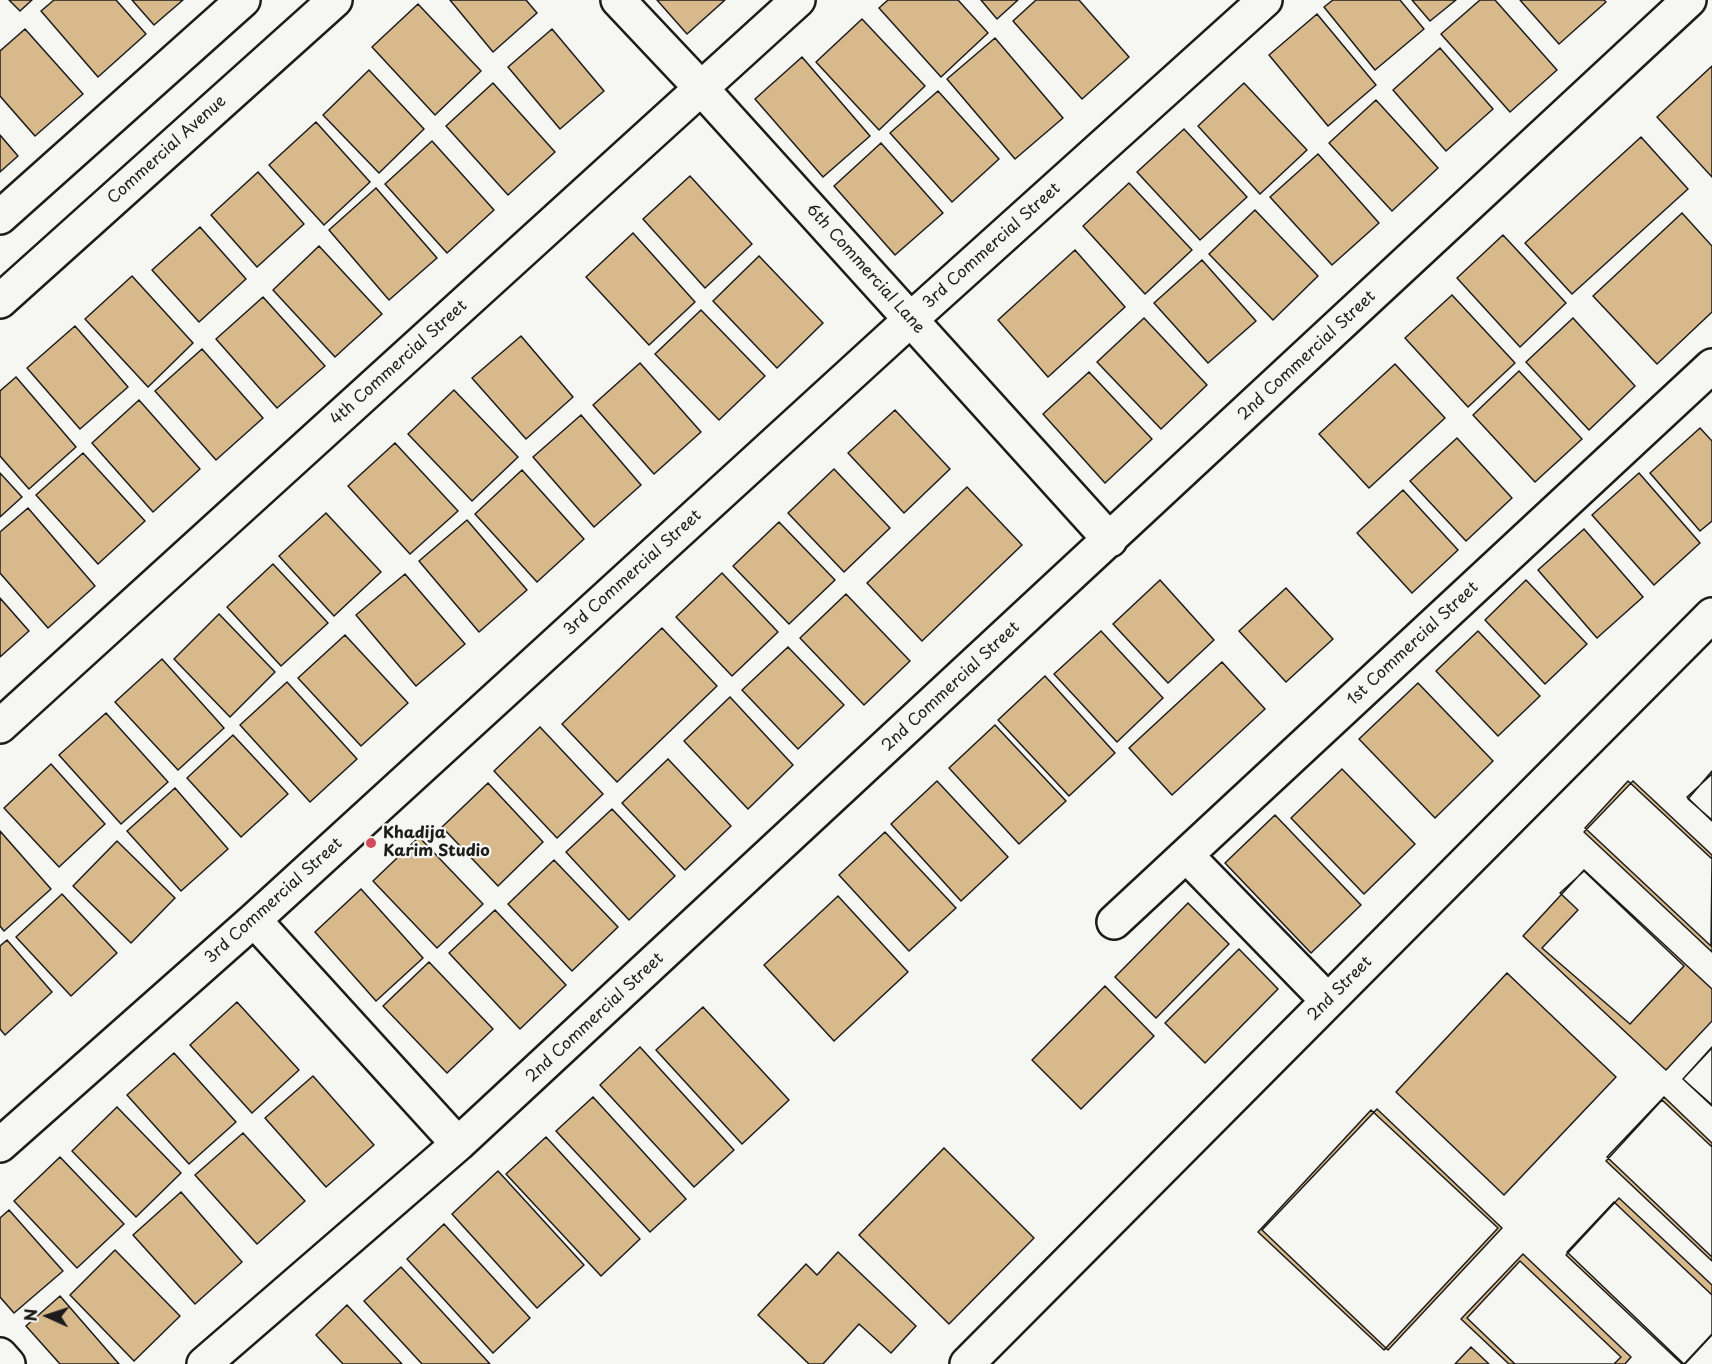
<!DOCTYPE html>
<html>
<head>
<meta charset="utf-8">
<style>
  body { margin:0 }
  #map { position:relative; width:1712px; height:1364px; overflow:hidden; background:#f6f6f2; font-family:"Playpen Sans",sans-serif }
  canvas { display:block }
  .north { position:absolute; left:18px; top:1286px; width:60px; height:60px; -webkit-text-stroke:4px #f6f6f2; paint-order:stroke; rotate:273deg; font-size:16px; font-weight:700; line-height:24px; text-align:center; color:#1c1c1c }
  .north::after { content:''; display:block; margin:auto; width:21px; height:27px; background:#1c1c1c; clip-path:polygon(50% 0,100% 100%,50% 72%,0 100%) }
</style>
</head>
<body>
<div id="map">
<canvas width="1712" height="1364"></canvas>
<div class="north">N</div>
</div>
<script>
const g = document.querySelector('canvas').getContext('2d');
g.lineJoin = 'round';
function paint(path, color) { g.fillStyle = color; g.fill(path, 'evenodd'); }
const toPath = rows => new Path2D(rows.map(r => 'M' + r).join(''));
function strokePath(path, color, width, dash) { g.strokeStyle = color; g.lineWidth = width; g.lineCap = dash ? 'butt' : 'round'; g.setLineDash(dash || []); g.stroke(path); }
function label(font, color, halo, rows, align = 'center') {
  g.font = font + ' "Playpen Sans",sans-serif'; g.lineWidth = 4.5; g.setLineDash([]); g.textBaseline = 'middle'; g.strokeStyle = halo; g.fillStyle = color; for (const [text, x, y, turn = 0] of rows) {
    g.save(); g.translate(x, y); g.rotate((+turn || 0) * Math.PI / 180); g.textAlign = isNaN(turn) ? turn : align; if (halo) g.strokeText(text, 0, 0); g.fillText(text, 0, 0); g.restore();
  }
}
const building = toPath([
  [9,0,32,0,20,11,9,0],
  [54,0,116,0,146,34,98,77,41,11,54,0],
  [132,0,183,0,154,25,132,0],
  [450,0,526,0,537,13,493,52,450,0],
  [657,0,725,0,687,34,657,0],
  [888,0,958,0,988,33,941,77,879,8,888,0],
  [981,0,1018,0,997,19,981,0],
  [1036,0,1079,0,1129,57,1082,99,1013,21,1036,0],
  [1333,0,1400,0,1424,29,1375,70,1324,7,1333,0],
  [1412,0,1456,0,1430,21,1412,0],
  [1480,0,1495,0,1557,70,1510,112,1441,34,1480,0],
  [1520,0,1604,0,1606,2,1559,44,1520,0],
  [418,4,481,71,435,115,372,47,418,4],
  [1317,14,1376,85,1328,126,1269,55,1317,14],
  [862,19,925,86,879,130,816,62,862,19],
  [25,29,83,94,35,136,0,96,0,51,25,29],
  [552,29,604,91,560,129,508,67,552,29],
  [995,38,1063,118,1015,159,947,79,995,38],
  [1440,48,1493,109,1446,151,1393,90,1440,48],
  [802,57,870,136,823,177,755,99,802,57],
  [1712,66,1712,177,1657,117,1712,66],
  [369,70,424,129,379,173,323,115,369,70],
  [493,83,555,152,508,195,446,126,493,83],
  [1244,83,1307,150,1260,194,1198,126,1244,83],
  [938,91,999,159,952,202,890,133,938,91],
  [1376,100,1438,168,1392,211,1329,143,1376,100],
  [316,122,370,182,324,225,269,165,316,122],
  [1184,129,1247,197,1200,240,1137,172,1184,129],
  [0,135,18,156,0,172,0,135],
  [1641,137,1688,189,1572,294,1525,243,1641,137],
  [432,141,494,210,447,253,385,184,432,141],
  [881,143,943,213,895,255,834,186,881,143],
  [1318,154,1379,223,1332,265,1270,197,1318,154],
  [258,172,304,224,257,267,211,215,258,172],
  [690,176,752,244,705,288,643,219,690,176],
  [1129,183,1192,250,1145,294,1083,226,1129,183],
  [376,188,437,258,389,300,329,230,376,188],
  [1255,210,1318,276,1273,320,1209,254,1255,210],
  [1682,213,1712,246,1712,312,1657,364,1593,296,1682,213],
  [200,227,246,279,199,322,152,270,200,227],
  [633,233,695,302,649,345,586,277,633,233],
  [1503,235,1566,303,1520,347,1457,278,1503,235],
  [319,246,382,314,335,357,273,290,319,246],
  [1075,250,1125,307,1048,377,998,320,1075,250],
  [759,256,823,323,777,368,713,301,759,256],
  [1202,260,1256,321,1208,363,1154,303,1202,260],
  [132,276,193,343,148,387,85,319,132,276],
  [1452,295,1515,363,1468,407,1405,338,1452,295],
  [263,297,325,366,277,408,216,339,263,297],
  [701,310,765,376,719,420,655,354,701,310],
  [1144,318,1207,385,1161,429,1097,362,1144,318],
  [1573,318,1635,386,1589,430,1526,362,1573,318],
  [75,326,128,387,80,429,27,368,75,326],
  [521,336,573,397,526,439,472,378,521,336],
  [202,349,263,418,216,460,155,391,202,349],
  [640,363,701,432,654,474,593,405,640,363],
  [1395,364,1445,418,1369,488,1319,434,1395,364],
  [1519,371,1582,439,1535,482,1473,415,1519,371],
  [1089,372,1152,439,1105,483,1043,414,1089,372],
  [16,377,76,447,29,489,0,456,0,391,16,377],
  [454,390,518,457,472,501,408,434,454,390],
  [139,400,200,469,153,512,92,443,139,400],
  [895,410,950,469,904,513,848,453,895,410],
  [581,415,641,485,594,527,533,457,581,415],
  [1700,428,1712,441,1712,521,1700,531,1650,473,1700,428],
  [1457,438,1512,498,1466,541,1410,481,1457,438],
  [395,443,458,511,410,554,348,486,395,443],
  [83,453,145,521,98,564,36,495,83,453],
  [834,469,890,528,844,572,788,513,834,469],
  [522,470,584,539,537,582,475,514,522,470],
  [0,473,22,497,0,517,0,473],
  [1639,473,1700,543,1654,585,1592,515,1639,473],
  [967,487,1022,545,922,641,867,583,967,487],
  [1403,490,1458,550,1412,593,1357,533,1403,490],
  [28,508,95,586,48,628,0,573,0,532,28,508],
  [326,513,381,572,334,616,279,556,326,513],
  [467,520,527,590,479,632,419,561,467,520],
  [779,522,835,580,789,624,733,566,779,522],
  [1584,529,1643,597,1597,638,1538,570,1584,529],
  [273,564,328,623,281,666,227,607,273,564],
  [722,573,778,632,732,676,676,617,722,573],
  [405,574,465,644,416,686,356,615,405,574],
  [1160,580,1214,640,1168,683,1113,624,1160,580],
  [1526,580,1587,644,1545,684,1485,620,1526,580],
  [1286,588,1333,639,1286,682,1239,631,1286,588],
  [846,594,910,661,864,705,800,638,846,594],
  [0,598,29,631,0,657,0,598],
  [219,614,275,672,230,717,174,659,219,614],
  [662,628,717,686,617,782,562,724,662,628],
  [1101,631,1163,698,1117,742,1054,674,1101,631],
  [1478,631,1540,696,1498,736,1436,671,1478,631],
  [345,635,408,703,361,746,298,678,345,635],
  [788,647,844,705,798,749,742,690,788,647],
  [162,659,224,728,178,770,115,702,162,659],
  [1222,662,1265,709,1172,795,1129,748,1222,662],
  [1045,676,1115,753,1069,796,998,720,1045,676],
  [287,682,357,759,310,802,240,725,287,682],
  [1418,683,1493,761,1435,818,1359,739,1418,683],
  [730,697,793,765,748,809,684,741,730,697],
  [106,713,168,782,121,824,59,755,106,713],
  [995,725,1066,801,1019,844,949,768,995,725],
  [540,727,603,794,557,838,494,771,540,727],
  [233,735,288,794,241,837,187,778,233,735],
  [668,759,731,826,685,870,622,803,668,759],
  [51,764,105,824,59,867,4,808,51,764],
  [1342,769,1415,844,1364,894,1291,818,1342,769],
  [1712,771,1712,820,1688,799,1712,771],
  [1712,774,1712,821,1687,797,1712,774],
  [937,781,1008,857,961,901,891,824,937,781],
  [1628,781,1712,859,1711,946,1585,828,1628,781],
  [1633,781,1712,855,1712,952,1584,832,1633,781],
  [488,783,543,842,498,886,442,827,488,783],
  [175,788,228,849,181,891,127,831,175,788],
  [612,809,675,876,629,920,566,852,612,809],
  [1275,815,1361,905,1311,953,1225,863,1275,815],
  [0,831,51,889,4,931,0,926,0,831],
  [885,832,956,908,909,951,839,875,885,832],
  [419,837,483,904,437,948,373,881,419,837],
  [117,841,175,898,131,943,73,886,117,841],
  [554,860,618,927,572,971,508,904,554,860],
  [1584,870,1712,989,1712,1021,1666,1070,1523,936,1584,870],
  [1584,871,1684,966,1630,1024,1542,948,1578,910,1560,893,1584,871],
  [361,889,423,958,376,1001,315,932,361,889],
  [62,894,117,953,71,996,16,937,62,894],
  [838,896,908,972,834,1041,764,965,838,896],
  [1188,903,1229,944,1156,1018,1115,977,1188,903],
  [495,910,566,985,520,1029,449,953,495,910],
  [7,940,52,992,5,1035,0,1029,0,946,7,940],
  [1239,949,1278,989,1205,1063,1165,1023,1239,949],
  [429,962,493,1029,447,1073,383,1006,429,962],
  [1507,973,1616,1077,1504,1195,1396,1092,1507,973],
  [1105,986,1154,1036,1081,1109,1032,1060,1105,986],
  [237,1002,299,1070,252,1113,190,1045,237,1002],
  [703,1007,789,1100,742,1144,656,1050,703,1007],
  [640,1047,734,1150,694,1187,600,1085,640,1047],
  [1712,1047,1712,1105,1683,1079,1712,1047],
  [1712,1048,1712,1106,1683,1079,1712,1048],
  [174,1053,236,1122,189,1164,127,1095,174,1053],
  [313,1076,374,1145,326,1187,265,1118,313,1076],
  [593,1097,686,1199,650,1232,556,1131,593,1097],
  [1664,1097,1712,1143,1712,1257,1607,1157,1664,1097],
  [1662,1100,1712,1147,1712,1261,1606,1161,1662,1100],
  [117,1107,181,1173,136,1217,72,1151,117,1107],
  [1377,1109,1502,1228,1388,1350,1262,1230,1377,1109],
  [1371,1110,1498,1228,1384,1350,1258,1232,1371,1110],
  [243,1133,305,1201,257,1244,195,1175,243,1133],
  [546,1137,640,1239,601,1276,506,1174,546,1137],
  [944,1148,1034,1238,949,1324,859,1235,944,1148],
  [60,1157,124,1224,77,1268,14,1201,60,1157],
  [498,1171,584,1265,537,1308,452,1214,498,1171],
  [181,1192,242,1262,195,1304,133,1235,181,1192],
  [1619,1198,1712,1285,1712,1335,1685,1364,1682,1364,1566,1255,1619,1198],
  [1614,1202,1712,1295,1712,1334,1684,1364,1567,1252,1614,1202],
  [9,1210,63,1271,14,1313,0,1297,0,1218,9,1210],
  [444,1224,530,1318,493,1353,407,1259,444,1224],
  [115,1250,180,1316,134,1361,70,1295,115,1250],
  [838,1252,916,1326,891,1353,859,1324,823,1364,809,1364,758,1315,806,1264,817,1275,838,1252],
  [1523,1254,1631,1357,1625,1364,1509,1364,1461,1319,1523,1254],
  [1520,1261,1621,1357,1614,1364,1515,1364,1467,1318,1520,1261],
  [401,1267,490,1364,422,1364,364,1301,401,1267],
  [60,1296,119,1364,60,1364,26,1326,60,1296],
  [347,1305,402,1364,343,1364,316,1335,347,1305],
  [1471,1347,1489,1364,1455,1364,1471,1347]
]);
const minor = toPath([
  [618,0,701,88,1110,540],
  [0,726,798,0],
  [1186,855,1328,1001],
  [254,920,458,1144],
  [1114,922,1712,366],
  [0,1145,254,920,910,320,1265,0],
  [0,1355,8,1364],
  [204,1364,458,1144,1689,0],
  [967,1364,1712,615]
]);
const major = toPath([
  [0,217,243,0],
  [0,301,335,0]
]);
const markers = [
  [371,843,6,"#d1495b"]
];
const streetNames = [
  ["Commercial Avenue",167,150,-42],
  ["3rd Commercial Street",992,246,-42],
  ["6th Commercial Lane",865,269,48],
  ["2nd Commercial Street",1307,356,-43],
  ["4th Commercial Street",399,363,-42],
  ["3rd Commercial Street",633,573,-42],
  ["1st Commercial Street",1413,644,-43],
  ["2nd Commercial Street",951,687,-43],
  ["3rd Commercial Street",274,901,-42],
  ["2nd Street",1340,989,-45],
  ["2nd Commercial Street",595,1018,-43]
];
const poiNames = [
  ["Khadija",383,834],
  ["Karim Studio",383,852]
];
paint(building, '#d8b98c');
strokePath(building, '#1c1c1c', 1.5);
strokePath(minor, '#1c1c1c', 38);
strokePath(major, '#1c1c1c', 38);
strokePath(minor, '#f6f6f2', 33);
strokePath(major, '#f6f6f2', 33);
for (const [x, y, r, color] of markers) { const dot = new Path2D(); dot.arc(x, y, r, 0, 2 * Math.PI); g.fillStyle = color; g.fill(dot); strokePath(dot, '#f6f6f2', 2); }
label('16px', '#1c1c1c', '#f6f6f2', streetNames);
label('bold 16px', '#1c1c1c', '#f6f6f2', poiNames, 'left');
</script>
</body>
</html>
